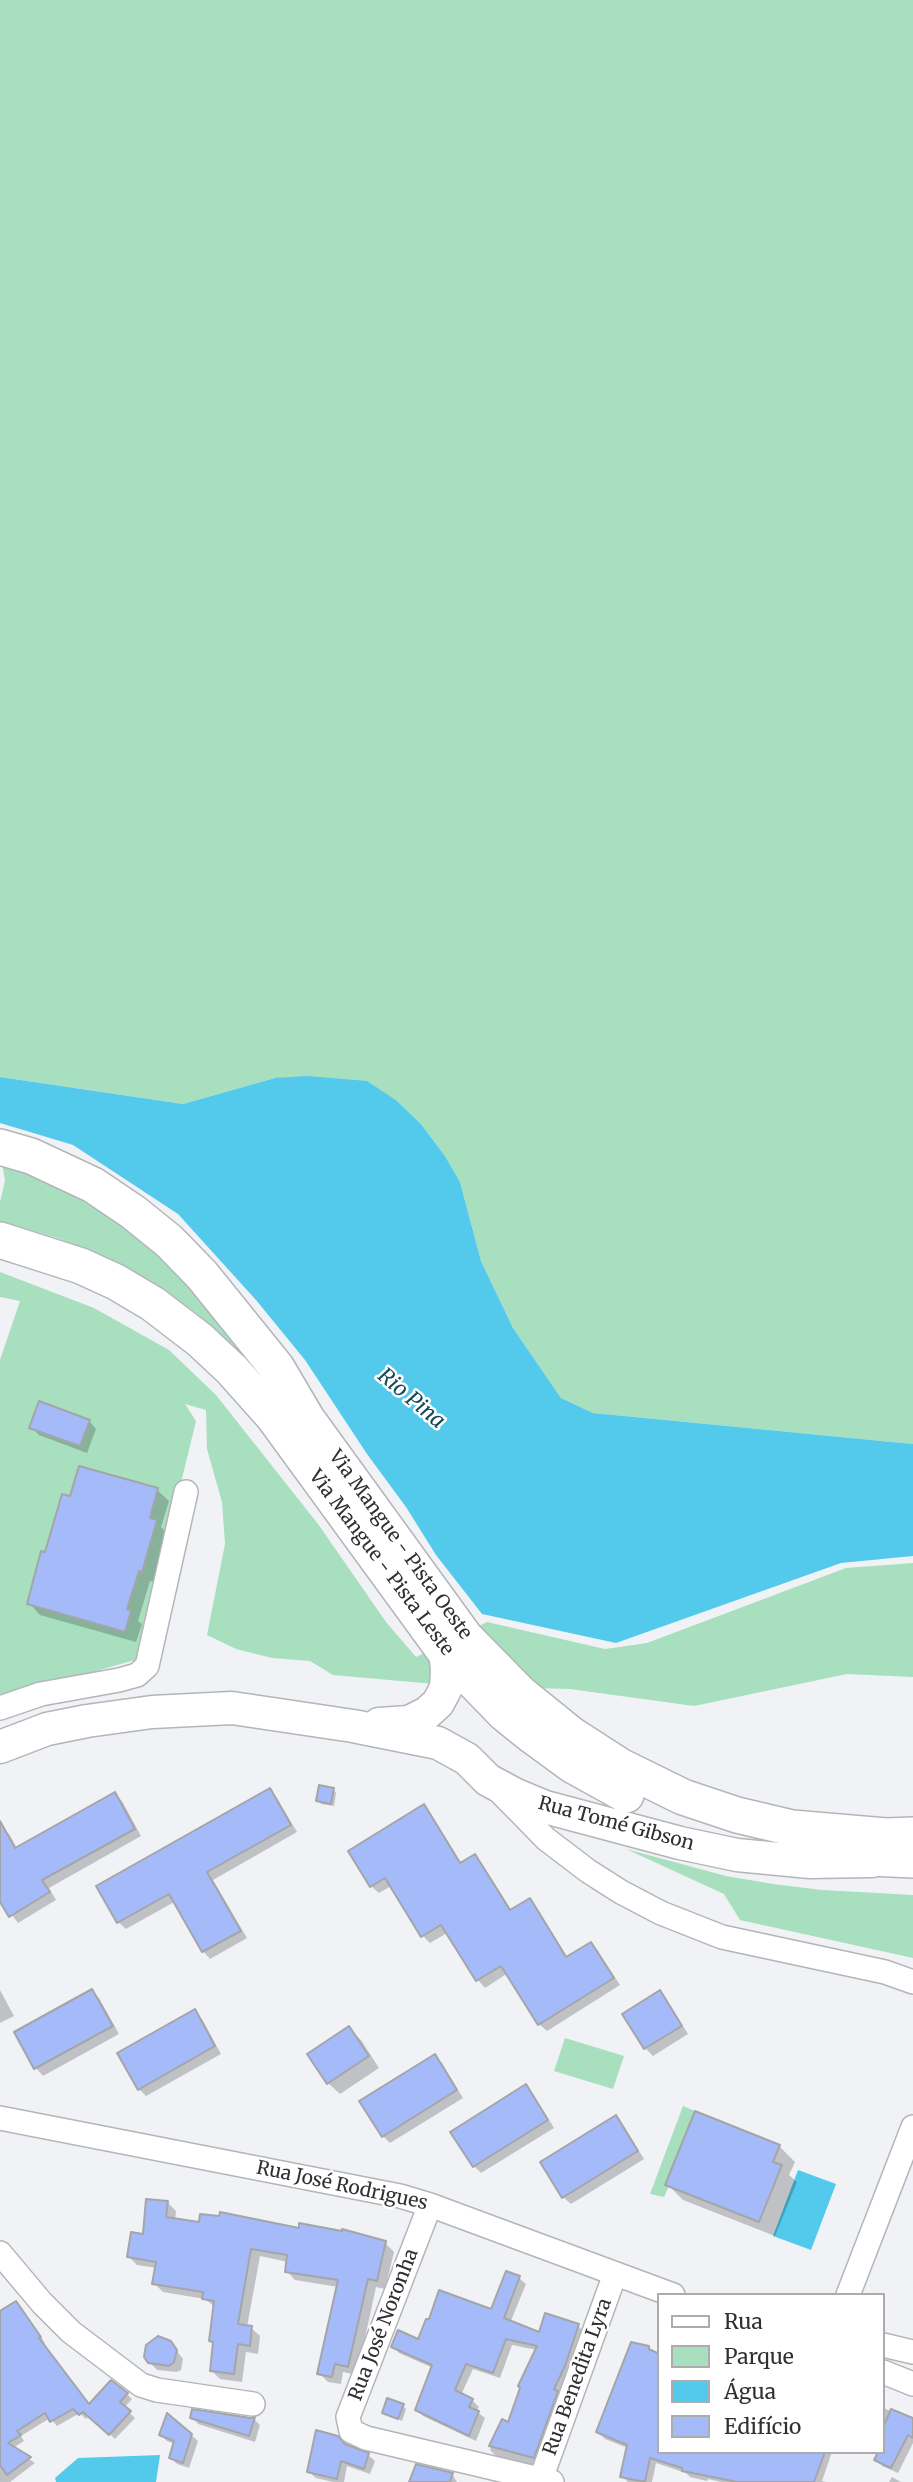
<!DOCTYPE html>
<html>
<head>
<meta charset="utf-8">
<style>
  body { margin:0 }
  #map { position:relative; width:913px; height:2482px; overflow:hidden; background:#f0f2f6; font-family:Merriweather,serif }
  canvas { display:block }
  .legend { position:absolute; left:657px; top:2293px; width:228px; height:161px; box-sizing:border-box; background:#fff; border:2px solid #acacad; margin:0; padding:9px 12px; list-style:none; font-size:21px; color:#2f3032 }
  .legend li { display:flex; align-items:center; gap:14px; height:35px }
  .legend b { width:35px; border:2px solid #acacad }
</style>
</head>
<body>
<div id="map">
<canvas width="913" height="2482"></canvas>
<ul class="legend">
<li><b style="height:9px;background:#fff"></b>Rua</li>
<li><b style="height:19px;background:#a7dfbf"></b>Parque</li>
<li><b style="height:19px;background:#53caec"></b>Água</li>
<li><b style="height:19px;background:#a5baf9"></b>Edifício</li>
</ul>
</div>
<script>
const g = document.querySelector('canvas').getContext('2d');
g.lineJoin = 'round';
function paint(path, color) { g.fillStyle = color; g.fill(path, 'evenodd'); }
const toPath = rows => new Path2D(rows.map(r => 'M' + r).join(''));
function strokePath(path, color, width, dash) { g.strokeStyle = color; g.lineWidth = width; g.lineCap = dash ? 'butt' : 'round'; g.setLineDash(dash || []); g.stroke(path); }
function label(font, color, halo, rows, align = 'center') {
  g.font = font + ' Merriweather,serif'; g.lineWidth = 5; g.setLineDash([]); g.textBaseline = 'middle'; g.strokeStyle = halo; g.fillStyle = color; for (const [text, x, y, turn = 0] of rows) {
    g.save(); g.translate(x, y); g.rotate((+turn || 0) * Math.PI / 180); g.textAlign = isNaN(turn) ? turn : align; if (halo) g.strokeText(text, 0, 0); g.fillText(text, 0, 0); g.restore();
  }
}
const green = toPath([
  [0,0,913,0,913,1444,593,1413,561,1398,513,1328,481,1261,460,1182,445,1156,421,1124,397,1101,275,1078,183,1104,0,1077],
  [1,1158,67,1184,154,1245,269,1382,237,1349,195,1312,157,1287,113,1262,60,1239,0,1221,0,1202,5,1181],
  [0,1272,94,1308,169,1350,216,1395,318,1524,386,1622,416,1657,487,1622,605,1649,647,1643,846,1568,913,1563,913,1677,847,1674,694,1706,570,1689,457,1686,333,1675,310,1661,272,1658,236,1649,207,1635,225,1544,222,1502,207,1449,206,1410,185,1404,196,1421,138,1659,0,1699,0,1360,20,1301,0,1297],
  [626,1849,726,1876,773,1884,822,1890,913,1895,913,1958,740,1920,724,1894],
  [565,2038,624,2056,613,2089,554,2071],
  [683,2106,695,2111,666,2184,669,2186,664,2197,650,2194]
]);
const water = toPath([
  [308,1076,367,1081,397,1101,421,1124,445,1156,460,1182,481,1261,513,1328,561,1398,593,1413,913,1444,913,1556,841,1563,616,1643,482,1614,436,1555,406,1507,367,1454,305,1360,256,1300,178,1214,73,1145,0,1123,0,1077,183,1104,275,1078],
  [798,2170,836,2184,811,2250,773,2236],
  [160,2455,156,2482,56,2482,55,2478,78,2458]
]);
const shadow = toPath([
  [89,1421,96,1429,87,1453,39,1435,31,1427],
  [157,1490,169,1501,161,1527,167,1533,154,1582,150,1581,138,1621,142,1624,136,1642,40,1615,29,1603,46,1554,71,1498],
  [333,1789,336,1793,334,1806,321,1804,318,1800],
  [270,1790,277,1798,297,1832,213,1880,247,1938,210,1959,203,1951,176,1901,126,1929,118,1922],
  [114,1794,122,1801,141,1836,49,1888,56,1900,18,1923,0,1899,0,1827,9,1834,17,1848],
  [423,1806,431,1814,462,1864,475,1856,482,1864,512,1911,529,1900,537,1908,568,1958,591,1944,598,1951,620,1985,547,2031,539,2024,508,1973,485,1988,478,1980,447,1933,430,1943,423,1936,391,1886,379,1893,371,1886],
  [0,1990,14,2016,0,2023],
  [92,1991,99,1998,119,2034,43,2076,36,2068,16,2033],
  [659,1992,667,2000,688,2034,653,2056,645,2048,624,2014],
  [195,2012,202,2019,221,2054,146,2096,139,2089],
  [349,2029,361,2040,379,2068,340,2094,328,2083],
  [435,2056,442,2063,463,2098,390,2143,383,2136],
  [526,2086,533,2094,554,2128,481,2173,474,2166],
  [615,2117,623,2125,644,2159,571,2204,563,2197],
  [779,2146,795,2162,789,2175,797,2182,775,2236,683,2200,667,2184],
  [167,2202,176,2211,175,2220,200,2224,300,2230,385,2243,394,2252,385,2289,376,2287,357,2375,343,2372,341,2384,328,2382,319,2373,338,2287,295,2280,287,2271,288,2262,260,2256,247,2327,251,2328,260,2336,258,2354,246,2352,242,2382,220,2379,211,2370,215,2345,211,2340,215,2307,205,2299,163,2292,154,2283,157,2268,137,2265,128,2256],
  [519,2278,526,2284,510,2323,540,2334,578,2326,584,2332,538,2468,496,2456,490,2450,503,2422,509,2424,537,2350,512,2345,500,2378,473,2369,461,2395,472,2400,479,2407,476,2411,485,2418,476,2441,423,2416,417,2410,433,2368,399,2353,393,2346,419,2341,492,2311],
  [24,2313,45,2343,43,2344,90,2406,127,2394,132,2399,124,2408,135,2418,115,2439,90,2415,86,2419,80,2413,57,2426,50,2418,21,2436,24,2441,13,2448,35,2463,10,2482,0,2482,0,2321],
  [170,2342,183,2359,181,2370,177,2372,157,2370,149,2362],
  [649,2348,659,2356,659,2452,832,2452,822,2481,827,2482,721,2482,708,2479,707,2481,690,2477,686,2473,656,2463,652,2482,628,2482,622,2476,628,2448,605,2439,598,2432],
  [403,2406,406,2409,402,2421,384,2413],
  [883,2408,913,2420,913,2443,898,2473,882,2466,876,2459,883,2452],
  [192,2417,254,2419,260,2425,255,2442,198,2424],
  [161,2435,191,2435,198,2441,189,2468,177,2464,171,2458,175,2444,167,2441],
  [345,2446,368,2455,375,2461,370,2474,347,2466,344,2482,333,2482,316,2478,309,2472],
  [452,2474,457,2482,411,2482],
  [892,2477,901,2482,889,2482]
]);
const building = toPath([
  [39,1401,90,1420,80,1446,29,1428,39,1401],
  [79,1466,158,1488,150,1518,157,1520,142,1572,139,1571,127,1609,131,1611,125,1632,27,1604,41,1551,45,1552,62,1494,70,1496,79,1466],
  [319,1785,334,1788,331,1804,316,1801,319,1785],
  [270,1788,291,1825,207,1872,241,1931,202,1952,169,1894,117,1923,96,1886,270,1788],
  [115,1792,135,1829,42,1880,50,1892,9,1917,0,1902,0,1821,15,1848,115,1792],
  [424,1804,460,1863,475,1854,510,1910,530,1898,566,1957,591,1942,614,1978,538,2025,501,1966,476,1981,441,1925,421,1937,385,1878,370,1887,348,1851,424,1804],
  [92,1989,113,2026,34,2069,14,2032,92,1989],
  [660,1990,682,2026,644,2049,622,2014,660,1990],
  [195,2009,215,2046,138,2090,117,2053,195,2009],
  [349,2026,369,2056,327,2084,307,2054,349,2026],
  [435,2054,457,2090,382,2137,359,2101,435,2054],
  [526,2084,548,2120,473,2167,450,2132,526,2084],
  [695,2111,780,2145,773,2162,782,2165,759,2222,665,2185,695,2111],
  [616,2115,638,2151,562,2198,540,2162,616,2115],
  [146,2199,168,2201,166,2217,199,2222,200,2214,219,2216,220,2212,299,2228,299,2223,342,2231,342,2229,386,2241,377,2281,368,2279,348,2367,335,2364,332,2377,317,2374,338,2280,285,2272,287,2255,251,2249,238,2324,252,2326,250,2346,238,2344,234,2374,210,2371,213,2342,209,2341,214,2301,202,2299,203,2292,152,2284,156,2262,127,2257,131,2232,143,2234,146,2199],
  [506,2271,520,2276,504,2318,539,2332,545,2313,579,2324,565,2366,554,2389,558,2391,534,2458,489,2446,502,2419,508,2422,520,2388,518,2386,537,2346,506,2339,493,2373,466,2364,455,2390,473,2399,469,2407,479,2411,469,2436,415,2410,432,2365,391,2347,398,2330,418,2339,426,2319,429,2319,439,2290,491,2309,506,2271],
  [16,2301,41,2337,39,2338,89,2404,111,2380,128,2393,120,2402,131,2411,109,2435,83,2412,79,2415,73,2409,50,2422,45,2413,17,2431,21,2435,8,2443,31,2457,7,2475,0,2465,0,2311,16,2301],
  [158,2336,171,2341,177,2350,174,2362,169,2366,148,2363,144,2357,146,2345,158,2336],
  [631,2342,649,2346,649,2349,659,2354,659,2452,825,2452,814,2482,737,2482,682,2471,682,2468,650,2458,645,2482,620,2477,627,2445,596,2432,631,2342],
  [387,2398,404,2404,398,2419,382,2413,387,2398],
  [192,2409,251,2418,255,2417,249,2436,190,2418,192,2409],
  [891,2409,913,2418,913,2438,908,2435,891,2468,874,2460,878,2452,883,2452,883,2428,891,2409],
  [167,2413,192,2434,183,2463,169,2458,174,2441,159,2435,167,2413],
  [316,2430,338,2436,345,2444,369,2453,364,2469,341,2461,337,2479,307,2472,316,2430],
  [416,2464,453,2473,450,2482,409,2482,416,2464]
]);
const street = toPath([
  [0,1708,41,1694,119,1680,137,1675,147,1666,186,1492],
  [500,1792,546,1839,588,1871,621,1892,661,1913,722,1937,885,1972,913,1982],
  [0,2118,400,2196,430,2205,673,2295],
  [430,2205,348,2417,351,2431,366,2438,552,2482],
  [0,2253,42,2303,71,2332,141,2385,157,2390,253,2404],
  [848,2295,913,2127],
  [883,2345,913,2352],
  [883,2372,913,2384],
  [541,2479,615,2274]
]);
const secondary = toPath([
  [379,1724,409,1722,427,1713,438,1703,446,1688,447,1669,445,1652],
  [0,1747,47,1729,87,1721,152,1712,232,1708,353,1726,438,1743,467,1759,488,1780,516,1795,545,1807,680,1843,737,1855,810,1862,872,1861]
]);
const primary = toPath([
  [0,1147,31,1156,93,1185,133,1212,169,1241,202,1275,277,1368,307,1419,465,1637,520,1693,572,1735,620,1766,683,1797,737,1815,792,1828,886,1836,913,1835],
  [0,1240,81,1266,116,1282,153,1304,200,1340,232,1370,273,1416,445,1652,505,1714,531,1735,572,1765,626,1795],
  [847,1857,913,1860]
]);
const streetNames = [
  ["Via Mangue - Pista Oeste",400,1545,54],
  ["Via Mangue - Pista Leste",381,1563,53],
  ["Rua Tomé Gibson",616,1824,15],
  ["Rua José Rodrigues",342,2186,12],
  ["Rua José Noronha",384,2325,-69],
  ["Rua Benedita Lyra",578,2377,-70]
];
const waterNames = [
  ["Rio Pina",411,1399,40]
];
paint(green, '#a7dfbf');
paint(water, '#53caec');
paint(shadow, '#0003');
paint(building, '#a5baf9');
strokePath(building, '#a4a5a9', 2);
strokePath(street, '#b3b5b9', 26);
strokePath(secondary, '#b3b5b9', 35);
strokePath(primary, '#b3b5b9', 38);
strokePath(street, '#fff', 23);
strokePath(secondary, '#fff', 32);
strokePath(primary, '#fff', 35);
label('19px', '#2f3032', '#fff', streetNames);
label('italic 21px', '#164957', '#fff', waterNames);
</script>
</body>
</html>
